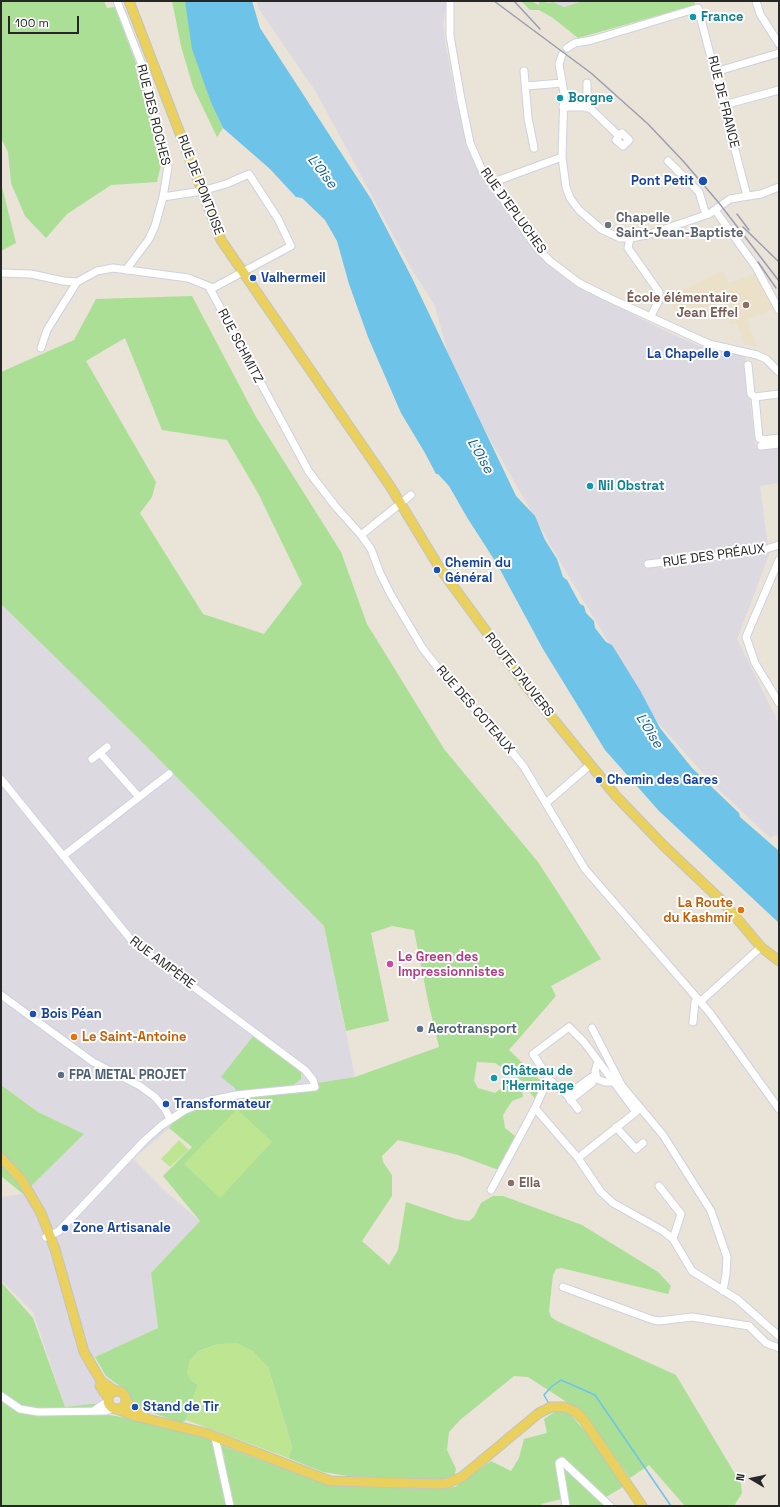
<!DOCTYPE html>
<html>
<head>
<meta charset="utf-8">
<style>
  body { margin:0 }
  #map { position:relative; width:780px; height:1507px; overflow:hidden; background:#e9e3d8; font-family:"Space Grotesk",sans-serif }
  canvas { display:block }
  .frame { position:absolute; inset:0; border:2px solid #272727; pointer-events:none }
  .north { position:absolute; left:732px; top:1459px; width:40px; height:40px; -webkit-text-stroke:3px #fff; paint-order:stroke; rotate:279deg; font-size:11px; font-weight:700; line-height:16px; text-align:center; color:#272727 }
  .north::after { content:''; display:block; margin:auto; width:14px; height:18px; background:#272727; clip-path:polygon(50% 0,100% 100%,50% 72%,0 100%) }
  .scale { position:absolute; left:8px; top:16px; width:71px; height:18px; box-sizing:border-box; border:2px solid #272727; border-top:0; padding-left:5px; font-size:12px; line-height:14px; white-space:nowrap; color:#272727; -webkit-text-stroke:3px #fff; paint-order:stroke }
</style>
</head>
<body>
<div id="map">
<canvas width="780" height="1507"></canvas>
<div class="frame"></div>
<div class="north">N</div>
<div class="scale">100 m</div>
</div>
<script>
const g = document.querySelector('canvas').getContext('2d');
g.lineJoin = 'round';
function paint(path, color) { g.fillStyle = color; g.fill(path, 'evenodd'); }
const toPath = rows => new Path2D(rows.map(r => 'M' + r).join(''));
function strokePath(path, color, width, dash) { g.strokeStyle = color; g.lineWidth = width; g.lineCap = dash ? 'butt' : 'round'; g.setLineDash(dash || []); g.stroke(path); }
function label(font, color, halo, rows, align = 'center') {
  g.font = font + ' "Space Grotesk",sans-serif'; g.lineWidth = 4; g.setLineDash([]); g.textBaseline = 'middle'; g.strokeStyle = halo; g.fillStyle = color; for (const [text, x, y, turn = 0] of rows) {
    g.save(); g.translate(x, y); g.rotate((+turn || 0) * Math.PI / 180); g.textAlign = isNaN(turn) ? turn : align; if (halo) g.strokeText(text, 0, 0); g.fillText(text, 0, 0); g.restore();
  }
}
const industrial = toPath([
  [256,1,446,1,443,25,445,41,456,101,474,154,487,186,533,245,568,278,611,303,671,334,707,349,745,356,755,444,779,440,779,483,760,486,769,555,737,639,779,724,779,837,776,835,770,838,712,783,654,718,561,563,487,434,451,365,435,306,411,268,316,92,259,9],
  [546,1,583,1,564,7,553,2,549,3],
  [1,604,135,735,324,926,355,1077,236,1095,178,1116,169,1128,133,1159,165,1191,200,1221,151,1273,158,1328,95,1357,101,1403,65,1407,33,1312,1,1280,1,1197,23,1194,84,1134,38,1112,1,1085]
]);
const education = toPath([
  [722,271,729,283,756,273,774,309,747,319,757,347,745,344,737,323,730,325,723,302,680,316,666,298]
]);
const green = toPath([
  [1,1,104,1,107,8,115,7,140,74,152,122,163,156,157,182,111,185,67,214,46,238,25,216,11,183,8,152,1,138],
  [172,1,185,1,212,105,223,128,217,137,193,87,181,46],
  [521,1,531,1,539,5,539,1,549,3,553,2,564,7,583,1,694,1,695,5,578,38,553,18,539,10,530,10],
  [1,183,16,243,1,251],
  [192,296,256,417,341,552,367,624,444,749,538,862,601,959,551,986,556,996,509,1050,544,1084,535,1099,522,1081,495,1063,477,1062,474,1081,478,1088,495,1093,511,1081,522,1089,523,1097,512,1101,503,1115,505,1128,515,1136,505,1169,496,1169,458,1155,398,1140,382,1156,383,1162,392,1175,392,1196,362,1241,389,1265,398,1250,406,1202,456,1219,469,1221,474,1217,481,1203,493,1196,503,1196,582,1225,658,1272,671,1286,668,1294,561,1268,556,1269,553,1275,549,1311,551,1317,557,1321,676,1375,741,1484,742,1493,734,1506,685,1506,649,1465,630,1478,608,1447,576,1408,528,1377,514,1376,460,1420,449,1432,447,1450,456,1469,454,1478,441,1480,348,1476,323,1472,288,1458,292,1447,268,1367,218,1344,199,1351,189,1362,191,1380,198,1385,186,1420,181,1423,136,1407,121,1387,106,1376,95,1357,158,1328,151,1273,200,1221,163,1176,192,1147,169,1128,178,1116,236,1095,235,1088,221,1077,254,1035,298,1068,301,1073,301,1079,291,1087,355,1077,439,1047,428,1001,414,930,392,926,371,933,389,1021,346,1031,324,926,135,735,1,604,1,372,74,340,96,299],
  [125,338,162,430,227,440,258,493,302,584,264,634,203,614,140,513,152,497,156,482,86,361],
  [1,1085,38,1112,84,1134,23,1194,1,1176],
  [1,1282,33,1318,65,1407,101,1403,95,1408,93,1416,101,1414,116,1416,202,1436,213,1440,225,1458,220,1445,313,1480,335,1486,430,1489,455,1487,491,1461,511,1471,519,1458,524,1439,547,1433,544,1419,559,1409,566,1409,590,1437,623,1487,601,1500,606,1506,568,1506,566,1498,541,1504,544,1506,1,1506]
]);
const pitch = toPath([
  [237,1109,272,1142,220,1198,184,1164],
  [179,1140,189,1150,170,1167,161,1159],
  [237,1343,253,1351,268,1367,292,1447,288,1458,186,1420,198,1385,191,1380,187,1374,189,1362,199,1351,218,1344]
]);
const water = toPath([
  [185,1,252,1,260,28,371,199,412,278,516,496,535,516,545,540,557,559,563,577,567,580,580,604,584,606,586,613,594,621,595,628,606,642,612,645,641,692,660,728,692,768,739,813,740,817,779,851,779,923,659,811,605,750,543,649,497,564,468,519,449,486,438,474,436,474,425,453,401,413,368,337,349,284,337,241,325,220,302,198,296,197,270,169,223,128,212,105,192,49]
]);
const stream = toPath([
  [548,1402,544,1395,551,1387,561,1380,595,1395,671,1506]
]);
const minor = toPath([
  [117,1,144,70,168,167,163,197,155,226,149,239,126,270],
  [450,1,450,36,461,99,470,143,481,168,537,248,550,261,579,283,609,298,709,344,757,355,766,359,779,372],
  [756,1,760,14,779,44],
  [567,48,575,43,592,40,698,8,747,196],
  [562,55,559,64,564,93,562,157,566,187,570,198,579,210,601,229,620,238,630,238,647,235,709,214,730,199,761,194,779,187],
  [524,71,528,118,534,148],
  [715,72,779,53],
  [587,83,587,108],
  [526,86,562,83],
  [724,105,779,90],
  [563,107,585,107,591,109,619,136,616,140,623,146,629,140,622,133,619,136],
  [668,161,699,192,706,215],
  [491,183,562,157],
  [715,210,756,267,779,310],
  [630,238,628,248,659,292,659,300,651,316],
  [1,273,31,274,63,281,77,282,97,271,113,268,188,278,213,288,291,246,278,219,249,174,226,184,202,191,163,197],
  [209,287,309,472,336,507,361,535,371,549,380,573,391,595,423,649,454,688,493,728,524,767,585,869,710,1013,779,1109],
  [41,348,47,330,77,282],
  [748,365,751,394,755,397],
  [779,394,755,397,759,438,763,440,779,438],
  [761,446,779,444],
  [361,535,411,495],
  [779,560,746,637,755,663,779,703],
  [648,564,760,551,779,545],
  [100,753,139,797],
  [92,759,107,747],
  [1,779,132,941,305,1070,313,1080,315,1087,236,1095,207,1101,185,1110,162,1125,144,1141,59,1231,46,1237],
  [546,803,590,765],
  [63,856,169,774],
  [1,995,93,1062,140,1086,155,1097,165,1109,170,1119],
  [700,1002,761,947],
  [693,1022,695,1002,697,999],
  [592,1028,622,1086,663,1135,711,1211,727,1257,726,1274,723,1291],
  [598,1062,595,1071,597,1079,605,1082,613,1082],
  [550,1080,567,1095,578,1109],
  [567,1095,596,1074],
  [570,1100,592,1083],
  [535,1108,578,1158,601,1192,613,1203,663,1231,673,1239,692,1271,737,1299,779,1336],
  [616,1127,636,1149,643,1143],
  [659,1186,681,1214,673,1239],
  [491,1190,535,1108,546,1084,550,1080,533,1054,569,1027,584,1042,636,1112,578,1158],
  [563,1287,653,1320,659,1321,692,1317,749,1326],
  [749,1326,766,1343,779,1348],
  [1,1396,20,1409,38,1412,106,1411,114,1408],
  [95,1410,108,1401],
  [215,1437,230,1506],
  [566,1506,559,1463,562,1461,610,1506]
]);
const major = toPath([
  [129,1,221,240,390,486,439,567,527,687,616,796,664,846,722,901,761,947,779,961],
  [1,1158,21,1179,41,1213,55,1249,84,1352,101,1381,115,1391],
  [100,1386,108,1398],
  '108 1400a9 9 0 1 1 18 0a9 9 0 1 1-18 0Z',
  [126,1401,136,1411,145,1416],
  [117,1409,135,1416,205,1433,330,1481,440,1484,448,1483,462,1477,539,1413,551,1407,565,1407,576,1412,583,1419,642,1506]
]);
const rail = toPath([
  [494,1,591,73,648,124,684,162,719,203,779,281],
  [514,1,540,29],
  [737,214,749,230],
  [743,227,779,262],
  [758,262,776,288]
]);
const markers = [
  [693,17,4,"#0f9aa8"],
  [560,98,4,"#0f9aa8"],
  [703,181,5,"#1a4fb4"],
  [608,225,4,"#6b7280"],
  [253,278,4,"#1a4fb4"],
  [746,305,4,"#8d6e63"],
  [727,354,4,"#1a4fb4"],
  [590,486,4,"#0f9aa8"],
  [437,570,4,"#1a4fb4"],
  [599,780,4,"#1a4fb4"],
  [741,910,4,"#e8710a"],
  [390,964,4,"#d1479c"],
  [33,1014,4,"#1a4fb4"],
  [420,1029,4,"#5c6f8a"],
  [74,1037,4,"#e8710a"],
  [61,1075,4,"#5c6f8a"],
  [494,1078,4,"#0f9aa8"],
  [166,1104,4,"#1a4fb4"],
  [511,1183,4,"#8d6e63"],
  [65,1228,4,"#1a4fb4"],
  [135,1407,4,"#1a4fb4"]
];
const cultureNames = [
  ["France",701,17],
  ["Borgne",568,98],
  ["Nil Obstrat",598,486],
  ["Château de",502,1071],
  ["l'Hermitage",502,1086]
];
const streetNames = [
  ["RUE DE FRANCE",723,102,76],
  ["RUE DES ROCHES",153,115,76],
  ["RUE DE PONTOISE",200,185,69],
  ["RUE D'EPLUCHES",513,211,54],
  ["RUE SCHMITZ",240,346,62],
  ["RUE DES PRÉAUX",714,556,-8],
  ["ROUTE D'AUVERS",519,675,52],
  ["RUE DES COTEAUX",475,710,49],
  ["RUE AMPÈRE",162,963,37]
];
const transitNames = [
  ["Pont Petit",694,181,"right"],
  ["Valhermeil",261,278],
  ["La Chapelle",719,354,"right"],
  ["Chemin du",445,563],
  ["Général",445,578],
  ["Chemin des Gares",607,780],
  ["Bois Péan",41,1014],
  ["Transformateur",174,1104],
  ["Zone Artisanale",73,1228],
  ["Stand de Tir",143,1407]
];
const worshipNames = [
  ["Chapelle",616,218],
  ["Saint-Jean-Baptiste",616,233]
];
const educationNames = [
  ["École élémentaire",738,298],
  ["Jean Effel",738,313],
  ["Ella",519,1183,"left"]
];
const foodNames = [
  ["La Route",733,903],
  ["du Kashmir",733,918],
  ["Le Saint-Antoine",82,1037,"left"]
];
const hotelNames = [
  ["Le Green des",398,957],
  ["Impressionnistes",398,972]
];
const serviceNames = [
  ["Aerotransport",428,1029],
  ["FPA METAL PROJET",69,1075]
];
const waterNames = [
  ["L'Oise",322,172,52],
  ["L'Oise",480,456,60],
  ["L'Oise",649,731,58]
];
paint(industrial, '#dcd9e1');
paint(education, '#ebe1c8');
paint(green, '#abdf96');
paint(pitch, '#bee692');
paint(water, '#6ec3e9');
strokePath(stream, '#6ec3e9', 1.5);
strokePath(minor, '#ced1e0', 9);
strokePath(major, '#c3c3c3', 11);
strokePath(minor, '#fff', 7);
strokePath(major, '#ead05c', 9);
strokePath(rail, '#9c9eb1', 1.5);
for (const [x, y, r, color] of markers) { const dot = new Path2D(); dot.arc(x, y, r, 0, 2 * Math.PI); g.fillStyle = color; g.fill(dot); strokePath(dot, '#fff', 1.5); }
label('bold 13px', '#0d838f', '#fff', cultureNames, 'left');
label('13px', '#272727', '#fff', streetNames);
label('bold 13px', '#164399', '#fff', transitNames, 'left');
label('bold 13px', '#5b616d', '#fff', worshipNames, 'left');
label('bold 13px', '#785e54', '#fff', educationNames, 'right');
label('bold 13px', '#c56008', '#fff', foodNames, 'right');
label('bold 13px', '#b23c85', '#fff', hotelNames, 'left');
label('bold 13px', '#4e5e75', '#fff', serviceNames, 'left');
label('italic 14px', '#125f90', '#fff', waterNames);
</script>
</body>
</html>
